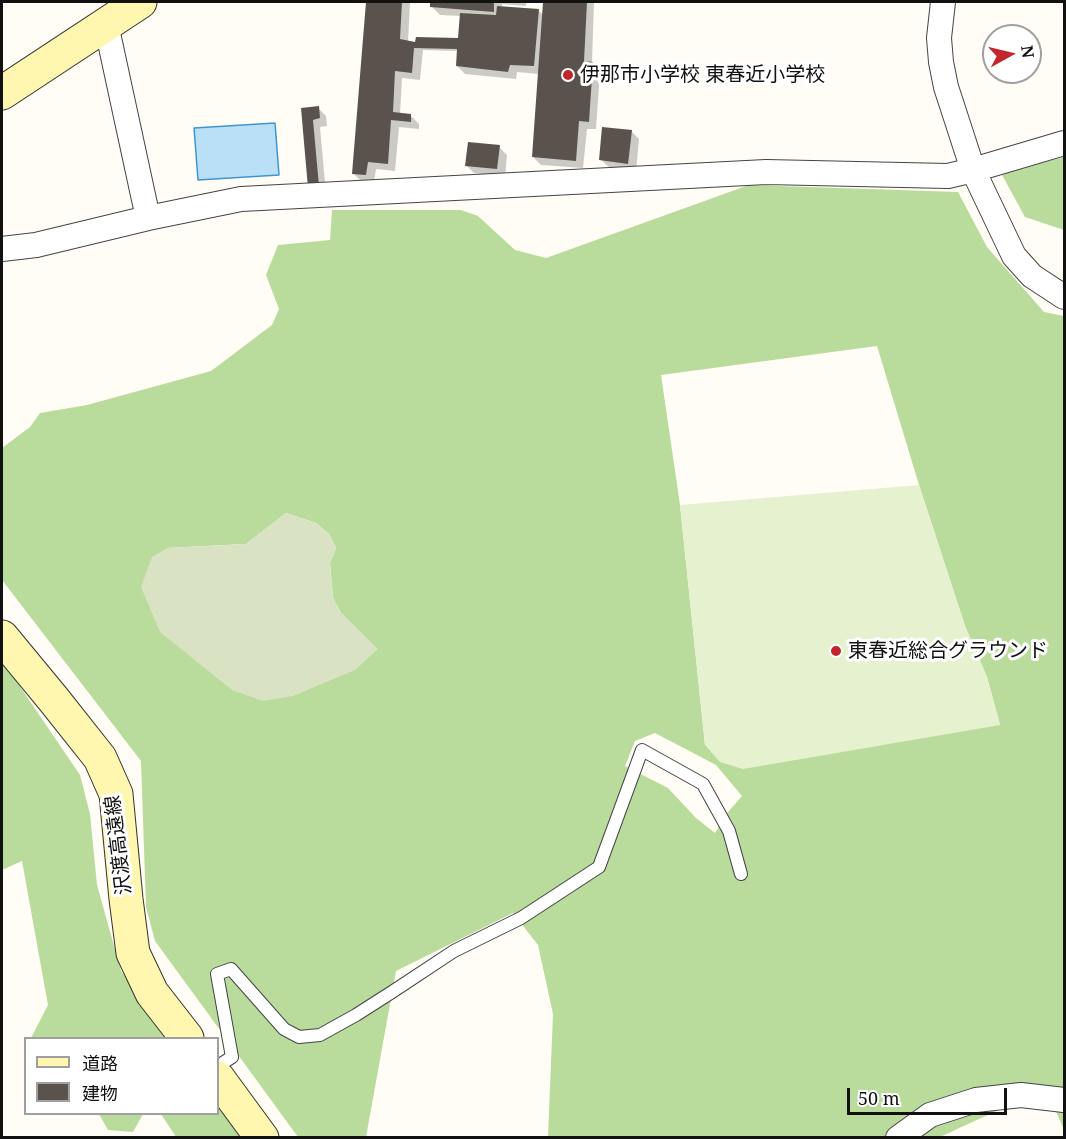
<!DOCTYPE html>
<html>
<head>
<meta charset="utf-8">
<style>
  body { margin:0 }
  #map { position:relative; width:1066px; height:1139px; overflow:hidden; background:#fffdf5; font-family:"Noto Serif","Noto Sans JP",serif }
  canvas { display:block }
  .frame { position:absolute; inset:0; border:3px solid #111; pointer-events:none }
  .legend { position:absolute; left:24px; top:1037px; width:195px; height:78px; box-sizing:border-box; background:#fff; border:2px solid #a0a0a0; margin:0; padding:8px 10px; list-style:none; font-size:18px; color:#111 }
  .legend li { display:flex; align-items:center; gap:12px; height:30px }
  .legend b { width:30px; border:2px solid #a0a0a0 }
  .north { position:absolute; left:982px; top:24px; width:60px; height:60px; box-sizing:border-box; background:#fff; border:2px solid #a0a0a0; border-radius:50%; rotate:82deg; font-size:16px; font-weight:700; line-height:24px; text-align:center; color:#111 }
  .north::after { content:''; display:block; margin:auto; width:21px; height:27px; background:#c4262e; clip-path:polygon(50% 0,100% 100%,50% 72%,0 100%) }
  .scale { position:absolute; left:847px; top:1088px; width:160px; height:27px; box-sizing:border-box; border:3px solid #111; border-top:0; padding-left:8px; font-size:18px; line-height:21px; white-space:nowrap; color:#111; -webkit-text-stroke:4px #fff; paint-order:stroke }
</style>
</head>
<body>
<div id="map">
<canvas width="1066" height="1139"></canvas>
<div class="frame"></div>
<ul class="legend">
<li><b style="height:8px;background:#fff6b0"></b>道路</li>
<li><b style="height:16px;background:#5a524d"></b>建物</li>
</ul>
<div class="north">N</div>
<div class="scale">50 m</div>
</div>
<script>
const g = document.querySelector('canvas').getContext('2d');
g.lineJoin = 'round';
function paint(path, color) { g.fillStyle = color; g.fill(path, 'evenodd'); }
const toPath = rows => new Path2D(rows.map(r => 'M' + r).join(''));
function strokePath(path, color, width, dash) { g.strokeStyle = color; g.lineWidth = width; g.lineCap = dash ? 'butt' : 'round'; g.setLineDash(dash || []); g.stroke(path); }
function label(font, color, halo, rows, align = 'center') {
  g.font = font + ' "Noto Serif","Noto Sans JP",serif'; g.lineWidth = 6; g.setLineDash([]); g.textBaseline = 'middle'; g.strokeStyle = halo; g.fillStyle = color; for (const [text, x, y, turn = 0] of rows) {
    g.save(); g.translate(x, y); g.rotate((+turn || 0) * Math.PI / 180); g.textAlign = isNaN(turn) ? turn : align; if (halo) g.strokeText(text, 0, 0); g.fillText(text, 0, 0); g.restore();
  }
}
const forest = toPath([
  [1064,157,1064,230,1025,217,1001,173],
  [749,185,958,192,987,247,1044,312,1064,316,1064,1130,1046,1088,940,1137,548,1137,553,1014,538,945,513,913,396,971,366,1137,298,1137,155,941,146,907,141,761,2,580,2,448,30,427,40,413,87,405,211,371,272,325,279,309,266,275,278,245,330,240,332,210,461,210,478,216,515,250,546,258],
  [877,346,919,485,965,626,987,677,1000,725,705,745,680,505,661,375],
  [286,513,316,523,329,534,336,548,330,563,333,598,341,613,377,649,167,548,246,544],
  [655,733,716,765,742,796,728,812,715,833,696,818,668,788,625,766,635,741],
  [2,660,80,775,90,814,97,885,121,971,171,1038,31,1038,48,1005,22,861,2,870],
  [218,1102,243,1137,176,1137,161,1114,218,1114],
  [99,1114,143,1114,133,1132,108,1130]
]);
const cemetery = toPath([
  [286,513,316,523,329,534,336,548,330,563,333,598,341,613,378,649,355,670,293,696,263,701,232,690,160,632,141,587,152,557,167,548,246,544]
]);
const pitch = toPath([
  [919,485,965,626,987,677,1000,725,743,769,720,762,705,745,680,505]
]);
const water = toPath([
  [275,123,279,175,198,180,194,128,275,123]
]);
const shadow = toPath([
  [368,2,410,2,408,42,417,43,459,41,461,16,440,15,432,7,432,2,526,2,526,6,502,4,502,8,538,10,544,16,545,2,594,2,592,62,600,71,596,129,587,129,583,168,541,165,533,157,539,74,517,72,516,79,465,74,457,66,458,51,423,50,420,80,402,78,400,114,411,116,419,124,419,129,399,127,395,171,376,169,374,182,361,181,353,173],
  [318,108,326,116,327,126,320,127,326,194,317,195,302,109],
  [631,131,639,139,636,172,609,167,600,159],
  [499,147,507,155,505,177,474,173,466,165]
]);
const building = toPath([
  [366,2,402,2,400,39,415,42,416,37,458,38,460,13,496,15,497,6,539,9,534,66,510,65,508,72,456,66,457,49,414,48,412,73,395,71,393,112,411,114,411,122,391,120,388,164,368,162,366,175,352,174],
  [430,2,494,2,494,12,430,7],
  [543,2,587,2,584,61,593,62,589,122,579,121,576,161,532,157],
  [319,106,320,118,313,120,319,186,308,188,301,108],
  [602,127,632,130,628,164,599,160],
  [468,142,500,145,497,169,465,166]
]);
const lane = toPath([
  [218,1066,232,1057,217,974,231,969,284,1029,299,1037,320,1035,356,1015,392,992,454,951,521,918,599,867,642,750,703,784,729,831,741,874]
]);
const street = toPath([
  [943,2,939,38,941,62,946,87,973,170,1014,256,1032,276,1064,297],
  [106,24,148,218],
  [2,249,36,245,148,218,241,199,766,172,948,176,973,170,1064,143],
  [898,1138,930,1115,976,1100,1021,1095,1064,1100]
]);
const secondary = toPath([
  [2,93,140,2],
  [2,637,54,700,100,758,116,794,126,899,133,953,152,993,187,1038],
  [218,1078,262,1138]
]);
const markers = [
  [568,75,6,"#c4262e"],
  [836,651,6,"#c4262e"]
];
const poiNames = [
  ["伊那市小学校 東春近小学校",580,75],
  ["東春近総合グラウンド",848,651]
];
const streetNames = [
  ["沢渡高遠線",119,845,-97]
];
paint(forest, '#b9dc9c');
paint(cemetery, '#d9e3c4');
paint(pitch, '#e6f2cf');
paint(water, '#b9e0f7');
strokePath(water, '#3f96cf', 1.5);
paint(shadow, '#0003');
paint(building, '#5a524d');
strokePath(lane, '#444', 14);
strokePath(street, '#444', 26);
strokePath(secondary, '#333', 35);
strokePath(lane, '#fff', 12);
strokePath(street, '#fff', 24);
strokePath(secondary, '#fff6b0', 33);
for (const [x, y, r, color] of markers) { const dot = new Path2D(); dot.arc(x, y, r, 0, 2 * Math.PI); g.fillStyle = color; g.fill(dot); strokePath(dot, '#fff', 2); }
label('20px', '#111', '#fff', poiNames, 'left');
label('20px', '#111', '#fff', streetNames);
</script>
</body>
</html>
